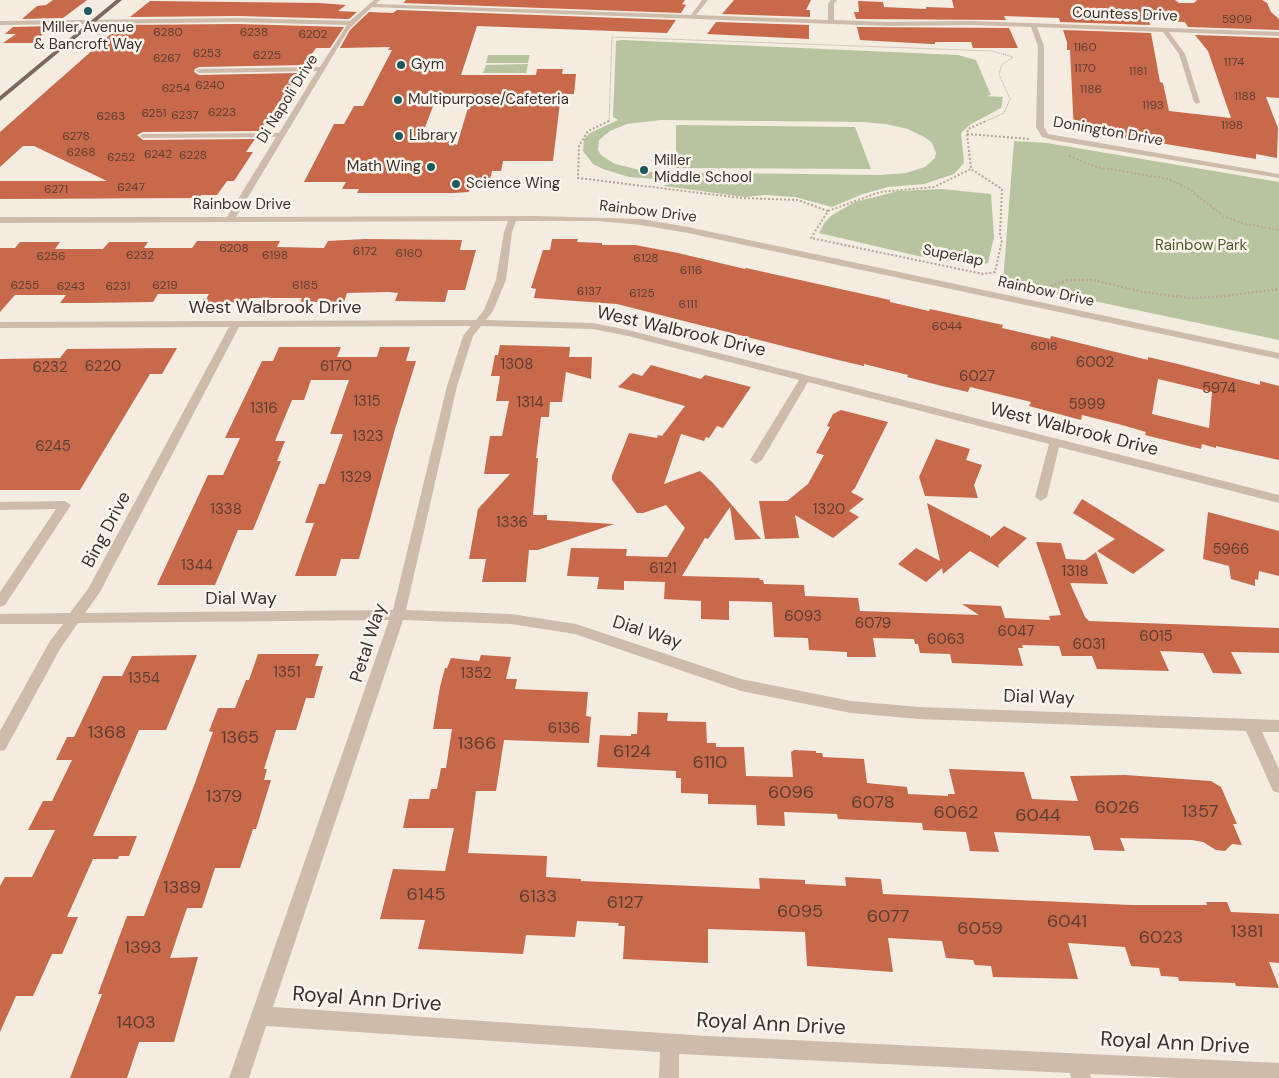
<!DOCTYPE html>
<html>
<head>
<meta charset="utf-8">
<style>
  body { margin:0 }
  canvas { display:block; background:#f4ebe1 }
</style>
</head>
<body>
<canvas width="1279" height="1078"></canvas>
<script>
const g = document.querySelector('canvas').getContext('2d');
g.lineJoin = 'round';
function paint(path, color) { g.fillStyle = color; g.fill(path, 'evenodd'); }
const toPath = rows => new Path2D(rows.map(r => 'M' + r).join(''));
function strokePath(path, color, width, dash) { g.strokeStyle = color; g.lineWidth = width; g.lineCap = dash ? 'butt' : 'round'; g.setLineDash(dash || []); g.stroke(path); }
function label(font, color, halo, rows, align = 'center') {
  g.font = font + ' "DM Sans",sans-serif'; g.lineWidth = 5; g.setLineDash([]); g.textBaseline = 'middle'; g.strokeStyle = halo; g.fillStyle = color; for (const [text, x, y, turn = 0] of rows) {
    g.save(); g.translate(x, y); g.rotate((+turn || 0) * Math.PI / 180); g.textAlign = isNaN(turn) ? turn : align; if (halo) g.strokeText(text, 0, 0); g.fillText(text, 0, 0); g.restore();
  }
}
const green = toPath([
  [622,40,958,55,976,60,991,95,986,96,1003,97,1001,108,971,124,961,133,964,163,954,174,924,184,888,187,863,194,832,207,795,197,765,195,745,197,664,186,669,180,629,177,603,169,593,164,583,151,584,139,590,133,618,120,613,117,616,41],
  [661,120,861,122,886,124,908,129,926,138,932,143,936,153,935,158,925,167,906,173,881,175,648,172,615,164,601,155,598,150,599,140,610,131,627,124],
  [488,55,530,55,528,63,486,63],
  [528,64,526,73,483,73,486,65],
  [676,125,855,127,871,169,676,168],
  [1014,141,1047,143,1279,182,1279,340,1003,282],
  [942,189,991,194,994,237,988,263,975,266,918,256,819,233,825,222,832,215,855,202,898,191]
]);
const building = toPath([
  [53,0,87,0,63,18,22,19,37,6,46,5],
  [406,0,685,0,682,4,686,5,681,13,403,3],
  [734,0,811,0,806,10,810,10,810,17,722,14],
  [952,0,1175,0,1179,3,1194,3,1197,0,1262,0,1267,3,1271,12,1279,19,1279,30,1188,27,1185,22,1149,21,1150,25,1060,22,1059,18,1004,16,1006,20,856,19,854,12,859,12,858,1,883,2,884,7,926,9,926,7,954,8],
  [150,1,319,3,346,5,338,11,357,12,349,19,238,16,130,17],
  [397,10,676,20,667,33,477,26,461,75,536,75,537,69,563,69,562,74,576,74,574,94,561,94,553,161,503,161,501,171,492,171,488,189,470,189,469,192,453,193,357,193,359,189,342,189,346,182,304,182,334,124,344,124,354,106,363,106,392,50,388,50,390,47,340,48,350,30,369,12,393,13],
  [435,101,470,101,457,145,424,130],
  [716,22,809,25,809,39,707,34],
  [238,24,344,27,330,48,316,48,304,65,199,67,195,69,194,72,199,75,299,73,260,131,143,132,137,135,143,140,255,139,246,152,253,152,234,181,227,181,217,195,201,195,199,198,0,199,0,181,107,181,34,146,23,146,0,167,0,132,121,25],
  [53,26,32,43,3,43,16,34,5,34,13,27],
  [857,27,1009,28,1018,48,973,48,971,42,935,42,935,44,931,44,860,40],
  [1063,30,1151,33,1160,82,1163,83,1169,111,1231,118,1208,51,1195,35,1279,38,1279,98,1266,97,1278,128,1277,158,1256,154,1256,159,1142,140,1074,132,1070,50,1067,50,1067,42],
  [365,239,462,240,460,250,476,250,465,290,448,290,445,302,395,301,398,293,389,292,347,293,344,302,300,302,302,298,250,298,248,302,204,303,209,294,158,294,153,302,85,303,60,303,66,295,15,295,0,312,0,248,15,248,20,242,60,242,55,249,103,249,109,242,148,242,144,248,192,248,197,241,280,241,277,247,324,248,328,241],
  [552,239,578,239,577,242,602,243,602,245,635,245,678,253,745,269,746,268,890,300,890,302,929,311,930,309,1003,325,1002,328,1050,339,1051,336,1148,360,1148,357,1178,364,1260,385,1260,381,1279,386,1279,460,1216,446,1216,448,1202,444,1201,449,1145,435,1146,432,1122,425,1082,415,1081,420,1029,406,1031,402,970,387,968,392,942,386,907,377,908,375,864,364,864,366,838,360,617,304,534,298,536,289,531,288,543,250,550,250],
  [1158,379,1212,392,1209,428,1152,414],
  [500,345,570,347,569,357,592,357,591,379,566,372,562,402,550,402,549,417,541,417,536,458,538,458,533,515,547,515,547,520,614,524,538,550,529,550,526,582,482,582,486,559,469,559,478,509,510,474,484,474,490,436,502,436,509,401,496,401,500,376,491,376,495,355,498,355],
  [279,347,341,347,337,357,377,357,380,347,410,347,406,361,416,361,395,429,359,559,341,559,336,576,295,576,314,523,305,523,319,484,325,484,343,434,330,434,349,380,311,380,304,400,292,400,275,441,285,441,277,461,281,461,253,530,238,530,215,585,157,585,208,475,223,475,240,438,225,438,262,361,273,361],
  [177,348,162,374,150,374,80,490,0,490,0,359,60,358,67,349],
  [651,365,701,379,705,375,751,387,723,428,717,426,709,438,706,437,704,441,681,434,664,484,700,471,713,483,761,539,735,540,730,507,708,539,705,538,682,576,759,578,760,580,763,580,764,584,804,585,805,596,858,598,860,611,979,615,962,604,1001,606,1005,618,1050,620,1049,616,1061,615,1036,542,1061,543,1066,559,1085,560,1096,552,1108,584,1070,583,1085,617,1089,621,1279,628,1279,653,1231,652,1242,674,1213,673,1203,653,1160,651,1169,671,1097,669,1092,656,1062,656,1059,646,1022,645,1023,648,1018,648,1023,666,952,663,950,654,920,653,918,644,915,644,914,639,873,638,876,657,847,657,847,652,809,650,808,638,774,637,772,602,729,601,729,620,701,619,701,601,664,599,665,582,624,581,624,590,597,589,599,577,567,576,571,548,627,549,626,556,667,557,685,528,666,505,643,513,637,513,612,480,612,476,629,433,657,438,658,435,662,436,685,406,618,387,633,373,642,376],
  [841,410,888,422,855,488,851,492,864,499,849,511,859,517,833,538,795,515,799,538,765,539,759,501,787,501,808,484,824,455,816,453,830,427,827,426,833,414],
  [936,439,970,449,966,460,982,465,974,485,978,498,925,496,919,477],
  [1082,499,1165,550,1133,574,1097,551,1115,539,1073,513],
  [927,503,990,536,990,538,1004,526,1027,538,998,565,999,568,970,551,943,574,942,568,926,582,898,564,916,548,940,561],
  [1208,512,1279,531,1279,576,1259,571,1258,580,1255,579,1255,586,1231,579,1229,566,1203,559],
  [258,654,319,654,315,666,323,666,314,698,306,698,296,730,276,730,264,769,267,769,264,780,271,780,256,829,253,829,240,868,215,868,202,908,187,908,170,958,198,957,174,1042,139,1042,127,1078,70,1078,102,994,98,994,127,916,144,916,195,783,213,732,209,731,218,708,235,708,246,680,249,680],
  [197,655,166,730,139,730,93,836,137,836,129,856,119,856,118,859,93,859,67,917,78,917,62,954,52,954,33,996,16,996,0,1032,0,886,5,877,32,877,55,830,28,830,43,801,52,801,72,760,56,760,67,737,74,737,103,676,122,676,132,656],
  [481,655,511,657,506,679,517,679,515,689,588,692,586,716,591,717,589,743,504,740,496,791,476,791,468,853,547,856,546,877,581,879,581,881,760,889,759,878,805,880,805,884,846,886,845,877,881,879,883,894,1131,905,1207,905,1206,902,1227,902,1231,912,1279,914,1279,963,1269,962,1279,988,1236,986,1235,983,1179,981,1178,977,1161,976,1159,968,1131,966,1125,947,1068,943,1078,979,993,977,991,966,975,965,973,960,946,958,942,941,888,938,893,972,807,966,805,932,708,929,708,963,623,959,625,926,618,926,619,923,577,921,575,937,526,935,523,954,418,949,425,920,380,919,393,869,445,871,454,828,403,828,409,799,429,799,431,789,437,789,441,768,446,768,452,729,433,729,440,687,445,668,447,668,451,658,479,661],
  [638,712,668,713,667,721,706,722,707,743,716,743,716,747,744,747,746,776,793,777,791,752,794,750,816,751,816,753,822,753,823,757,864,759,867,783,907,787,908,794,948,796,948,794,955,794,949,769,1024,772,1032,799,1078,801,1070,776,1125,775,1211,781,1221,787,1237,824,1233,824,1242,845,1232,844,1225,851,1216,850,1203,842,1192,840,1120,838,1125,851,1094,850,1090,836,994,832,999,852,970,851,966,832,923,830,922,823,838,819,837,814,784,812,785,826,757,825,756,805,708,804,708,794,681,793,681,778,676,778,676,771,597,767,600,735,631,736,631,734,637,734]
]);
const pathFar2 = toPath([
  [607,122,609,121,612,37,992,51,1013,57,1002,65,999,74,1010,99,1004,113,984,122]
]);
const pathFar1 = toPath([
  [609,121,588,131,579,146,578,178,742,198,798,200,828,211,811,238,983,274,995,272,1002,240,1000,235,1002,189,971,169,967,134,968,129,986,121],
  [967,134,1030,139],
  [1069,156,1097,167,1169,179,1190,190,1225,217,1246,224,1279,230],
  [828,211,880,192,934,187,971,169]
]);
const path = toPath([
  [1046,292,1050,286,1067,280,1093,280,1144,292,1189,298,1216,297,1279,289]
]);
const minor = toPath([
  [374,0,380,0,376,4,691,15,702,0,708,0,696,15,828,20,828,4,831,0,837,0,834,4,834,20,888,22,972,21,1279,32,1279,36,1169,32,1185,54,1200,102,1197,104,1194,102,1179,54,1163,32,1037,27,1044,46,1044,127,1048,134,1279,174,1279,178,1053,140,1042,137,1036,127,1038,46,1031,27,972,25,888,26,372,7,349,29,236,217,535,216,641,219,688,227,1279,353,1279,359,688,233,641,225,598,221,516,221,512,232,506,280,493,311,486,320,593,323,628,330,1279,495,1279,503,1059,447,1047,497,1041,501,1035,497,1049,444,808,382,762,460,756,464,750,460,799,380,628,336,593,329,481,326,473,336,457,386,406,610,511,614,576,624,741,679,851,701,919,707,1279,720,1279,732,1262,732,1279,769,1279,793,1273,791,1246,731,919,719,851,713,741,691,575,634,511,624,403,620,273,1007,707,1036,1279,1063,1279,1078,1179,1078,1090,1074,1091,1078,1071,1078,1070,1073,679,1054,679,1078,659,1078,660,1052,266,1026,249,1078,229,1078,389,620,78,623,60,649,5,750,0,751,0,731,50,641,63,624,0,624,0,614,70,613,88,589,229,327,0,328,0,322,476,320,484,310,496,280,504,232,508,221,0,223,0,217,227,217,276,137,143,138,139,136,143,134,279,133,317,71,199,73,196,71,199,69,320,67,347,25,238,22,0,25,0,21,238,18,350,21,374,0],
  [471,326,463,336,447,386,393,610,85,613,100,592,239,327,471,326],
  [65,501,71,505,5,605,0,607,0,592,56,509,0,510,0,502,65,501]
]);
const major = toPath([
  [116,0,122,0,0,101,0,96,116,0]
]);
const markers = [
  [88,11,5,"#1f5a5e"],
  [401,65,5,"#1f5a5e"],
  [398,100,5,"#1f5a5e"],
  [399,136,5,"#1f5a5e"],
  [431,167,5,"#1f5a5e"],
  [644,170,5,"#1f5a5e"],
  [456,184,5,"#1f5a5e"]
];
const farNumbernames = [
  ["5909",1237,20],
  ["6280",168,33],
  ["6238",254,33],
  ["6202",313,35],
  ["1160",1085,48],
  ["6253",207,54],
  ["6225",267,56],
  ["6267",167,59],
  ["1174",1234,63],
  ["1170",1085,69],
  ["1181",1138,72],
  ["6240",210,86],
  ["6254",176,89],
  ["1186",1091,90],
  ["1188",1245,97],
  ["1193",1153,106],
  ["6223",222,113],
  ["6251",154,114],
  ["6237",185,116],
  ["6263",111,117],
  ["1198",1232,126],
  ["6278",76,137],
  ["6268",81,153],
  ["6242",158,155],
  ["6228",193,156],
  ["6252",121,158],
  ["6247",131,188],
  ["6271",56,190],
  ["6208",234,249],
  ["6172",365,252],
  ["6160",409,254],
  ["6232",140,256],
  ["6198",275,256],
  ["6256",51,257],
  ["6128",646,259],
  ["6116",691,271],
  ["6255",25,286],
  ["6219",165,286],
  ["6185",305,286],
  ["6243",71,287],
  ["6231",118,287],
  ["6137",589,292],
  ["6125",642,294],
  ["6111",688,305],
  ["6044",947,327],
  ["6016",1044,347]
];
const farStreetnames = [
  ["Countess Drive",1125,15,2],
  ["Di Napoli Drive",288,99,-58],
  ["Donington Drive",1108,132,10],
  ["Rainbow Drive",242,205],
  ["Rainbow Drive",648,212,7],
  ["Superlap",953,256,11],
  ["Rainbow Drive",1046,292,12]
];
const farPoinames = [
  ["Miller Avenue",88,28,"center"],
  ["& Bancroft Way",88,45,"center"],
  ["Gym",411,65],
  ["Multipurpose/Cafeteria",408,100],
  ["Library",409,136],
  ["Miller",654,161],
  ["Middle School",654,178],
  ["Math Wing",421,167,"right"],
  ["Science Wing",466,184]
];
const farParknames = [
  ["Rainbow Park",1201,246]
];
const numberNames = [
  ["6002",1095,363],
  ["1308",517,365],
  ["6220",103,367],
  ["6170",336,367],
  ["6232",50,368],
  ["6027",977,377],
  ["5974",1219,389],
  ["1315",367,402],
  ["1314",530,403],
  ["5999",1087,405],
  ["1316",264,409],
  ["1323",368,437],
  ["6245",53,447],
  ["1329",356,478],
  ["1338",226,510],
  ["1320",829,510],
  ["1336",512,523],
  ["5966",1231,550],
  ["1344",197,566],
  ["6121",663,569],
  ["1318",1075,572],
  ["6093",803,617],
  ["6079",873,624],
  ["6047",1016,632],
  ["6015",1156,637],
  ["6063",946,640],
  ["6031",1089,645],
  ["1351",287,673],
  ["1352",476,674],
  ["1354",144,679],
  ["6136",564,729]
];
const streetNames = [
  ["West Walbrook Drive",275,308],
  ["West Walbrook Drive",681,332,13],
  ["West Walbrook Drive",1074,430,14],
  ["Bing Drive",107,530,-62],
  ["Dial Way",241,599],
  ["Dial Way",647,633,18],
  ["Petal Way",369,643,-72],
  ["Dial Way",1039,698,2]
];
const nearNumbernames = [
  ["1368",107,733],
  ["1365",240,738],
  ["1366",477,744],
  ["6124",632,752],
  ["6110",710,763],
  ["6096",791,793],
  ["1379",224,797],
  ["6078",873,803],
  ["6026",1117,808],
  ["1357",1200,812],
  ["6062",956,813],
  ["6044",1038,816],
  ["1389",182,888],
  ["6145",426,895],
  ["6133",538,897],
  ["6127",625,903],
  ["6095",800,912],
  ["6077",888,917],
  ["6041",1067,922],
  ["6059",980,929],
  ["1381",1247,932],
  ["6023",1161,938],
  ["1393",143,948],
  ["1403",136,1023]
];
const nearStreetnames = [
  ["Royal Ann Drive",367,1000,4],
  ["Royal Ann Drive",771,1025,3],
  ["Royal Ann Drive",1175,1044,3]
];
paint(green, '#b8c4a0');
paint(building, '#c8694b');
strokePath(pathFar2, '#b9a596', 1, [1, 1]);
strokePath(pathFar1, '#b9a596', 2, [2, 2]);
strokePath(path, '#b9a596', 2.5, [2, 2]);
paint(minor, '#cdbbac');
paint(major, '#7d675c');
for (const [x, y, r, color] of markers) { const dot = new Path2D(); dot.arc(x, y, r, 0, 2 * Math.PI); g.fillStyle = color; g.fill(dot); strokePath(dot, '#fbf5ee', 2); }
label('12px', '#5e3e33', null, farNumbernames);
label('15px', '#3b302b', '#fbf5ee', farStreetnames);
label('15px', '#3b302b', '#fbf5ee', farPoinames, 'left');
label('15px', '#4a5a2e', '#fbf5ee', farParknames);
label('15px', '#5e3e33', null, numberNames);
label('18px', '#3b302b', '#fbf5ee', streetNames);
label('18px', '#5e3e33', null, nearNumbernames);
label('21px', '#3b302b', '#fbf5ee', nearStreetnames);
</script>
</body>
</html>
